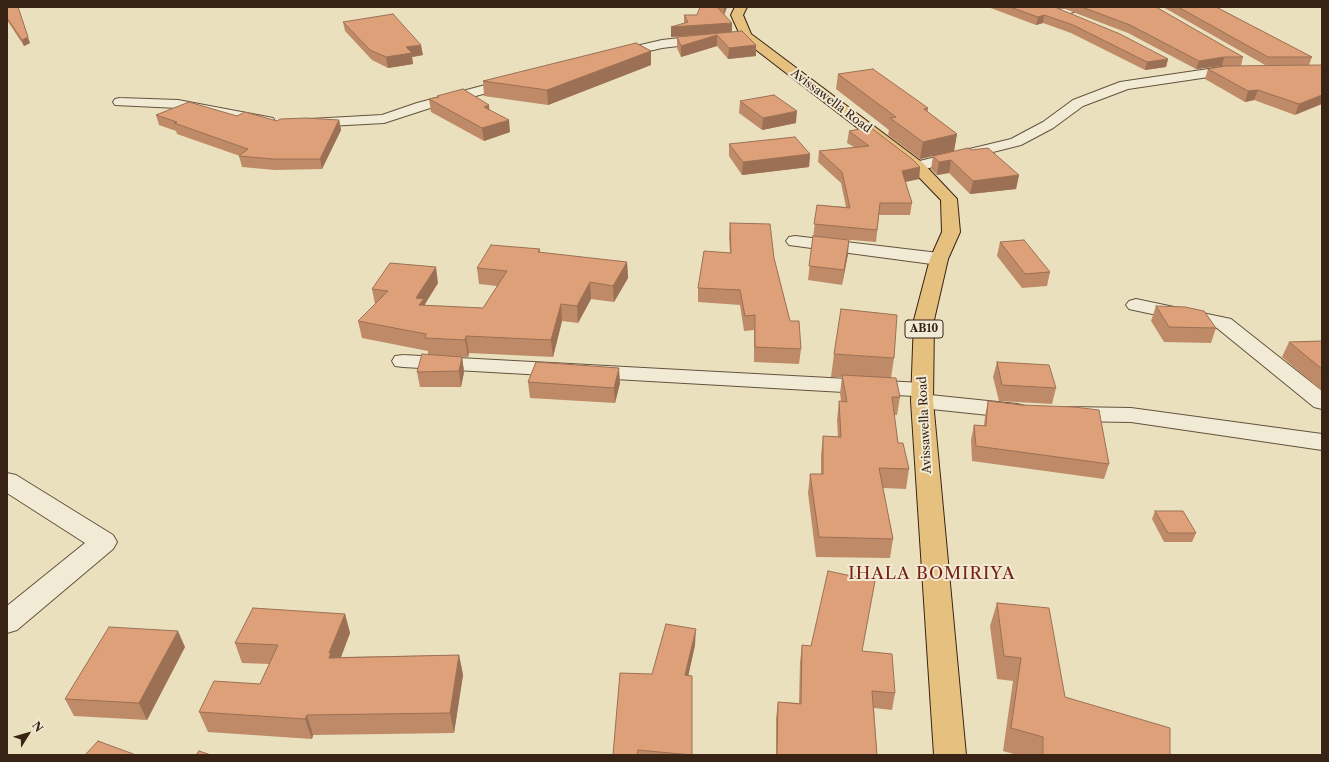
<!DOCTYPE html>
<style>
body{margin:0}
#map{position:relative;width:1329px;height:762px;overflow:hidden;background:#eae0be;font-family:"Libre Caslon Text",serif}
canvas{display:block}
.frame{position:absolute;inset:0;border:8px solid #392314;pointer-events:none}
.north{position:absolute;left:8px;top:714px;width:40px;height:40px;-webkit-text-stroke:3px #f1ebd5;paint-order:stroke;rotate:53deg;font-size:11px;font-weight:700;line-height:16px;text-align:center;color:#392314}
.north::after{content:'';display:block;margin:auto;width:14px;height:18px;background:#392314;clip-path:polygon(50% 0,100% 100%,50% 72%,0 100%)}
</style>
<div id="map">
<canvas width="1329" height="762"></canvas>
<div class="frame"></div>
<div class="north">N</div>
</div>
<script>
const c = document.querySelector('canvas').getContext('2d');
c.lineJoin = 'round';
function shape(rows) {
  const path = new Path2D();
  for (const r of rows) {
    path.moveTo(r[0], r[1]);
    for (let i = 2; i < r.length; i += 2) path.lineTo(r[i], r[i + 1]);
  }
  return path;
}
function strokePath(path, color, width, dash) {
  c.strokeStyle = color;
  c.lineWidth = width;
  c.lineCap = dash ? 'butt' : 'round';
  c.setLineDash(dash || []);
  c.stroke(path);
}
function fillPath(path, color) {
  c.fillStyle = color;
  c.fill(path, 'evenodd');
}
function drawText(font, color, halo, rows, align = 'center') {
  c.font = font + ' "Libre Caslon Text",serif';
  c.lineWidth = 4;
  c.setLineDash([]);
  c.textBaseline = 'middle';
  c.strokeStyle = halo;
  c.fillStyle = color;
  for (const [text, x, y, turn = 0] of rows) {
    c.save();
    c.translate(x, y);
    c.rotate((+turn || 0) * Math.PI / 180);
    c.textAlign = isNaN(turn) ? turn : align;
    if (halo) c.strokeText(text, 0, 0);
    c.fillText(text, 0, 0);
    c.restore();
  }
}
const street = shape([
 [1038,7,1060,8,1086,7,1084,9,1060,16,1040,9,1038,7],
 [707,35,711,36,713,39,711,42,662,48,615,59,610,58,609,55,610,52,662,40,707,35],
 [1222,67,1237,67,1242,68,1244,71,1242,74,1237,75,1222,75,1128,89,1083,106,1053,128,1021,145,917,171,911,169,909,166,911,163,1011,139,1043,122,1073,100,1120,82,1222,67],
 [512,78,517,79,519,82,517,85,427,109,384,123,310,127,305,126,303,123,305,120,310,119,382,115,417,103,512,78],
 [120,98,178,100,268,117,273,118,275,121,273,124,268,125,178,108,115,105,113,102,115,99,120,98],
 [795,236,939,253,946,255,948,259,946,263,939,265,789,245,786,241,789,237,795,236],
 [1136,299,1231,319,1322,391,1322,409,1314,407,1217,328,1129,309,1126,305,1129,301,1136,299],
 [403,355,922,383,930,385,933,390,930,395,1017,404,1025,406,1028,411,1025,416,1017,418,922,408,914,406,911,401,914,396,403,367,395,366,392,361,395,356,403,355],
 [1069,407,1131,408,1322,434,1322,450,1131,422,1069,421,1061,419,1058,414,1061,409,1069,407],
 [7,473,16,475,113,535,117,542,113,549,17,630,7,633,7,606,85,543,7,493,7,473]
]);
const primary = shape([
 [735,7,747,7,743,15,751,34,923,163,957,199,960,232,948,259,934,320,933,401,966,755,934,755,911,401,914,320,930,259,942,232,941,200,911,169,742,39,731,15,735,7]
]);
strokePath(street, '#65523e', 2);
strokePath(primary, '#392314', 2);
fillPath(street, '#f1ebd5');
fillPath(primary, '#e5c07f');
fillPath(shape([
 [7,7,30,43,24,46,7,20],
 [700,7,727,7,724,15,732,32,756,45,756,56,728,59,717,46,681,57,677,48,677,37,719,33,671,37,684,23,684,15,697,15],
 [988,7,1156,7,1243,57,1241,66,1222,66,1196,69,1128,33,1065,9,1059,9,1168,59,1166,67,1145,70,1071,33,1043,23,1036,25],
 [1163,7,1216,7,1312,57,1309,65,1265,65],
 [343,22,423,55,412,57,413,64,388,68,372,60,345,31],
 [651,51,651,65,548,105,484,96,483,81],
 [1322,65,1295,115,1254,100,1245,102,1205,79,1208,69],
 [838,74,928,108,928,112,957,134,954,151,971,150,1019,175,1016,189,970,194,949,173,937,175,931,169,933,156,920,159,888,135,889,130,836,89],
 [437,96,490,110,510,132,484,141,431,112,429,99,437,98],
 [740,101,796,123,762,130,739,113],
 [156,115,237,116,277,121,339,120,341,130,322,169,275,170,242,167,239,156,240,156,177,134,176,131,159,125],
 [849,131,920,167,919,179,905,182,912,203,910,215,879,215,876,242,840,239,848,254,842,285,808,280,817,205,846,207,841,183,818,162,819,151,854,147,847,143],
 [729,144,810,154,809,167,742,175,729,156],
 [730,223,774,258,790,321,801,349,799,364,754,362,754,330,744,331,740,305,698,302,698,288,730,253,729,237],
 [1000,242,1050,272,1047,286,1022,288,997,256],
 [540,249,540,253,627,262,628,278,614,302,591,299,578,323,562,321,553,357,469,353,468,357,442,356,462,357,464,372,461,387,420,387,417,372,428,355,428,351,362,338,358,321,375,304,372,289,438,283,425,304,425,305,483,308,497,286,479,284,477,268],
 [1156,306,1216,328,1211,343,1164,342,1151,321],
 [1322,341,1322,391,1282,357,1289,342],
 [834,354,894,358,891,378,900,397,897,415,894,415,898,443,909,469,906,489,883,488,893,539,890,558,816,557,808,493,810,474,821,474,821,455,823,436,838,437,837,420,839,401,841,401,840,393,842,377,831,377],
 [997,362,1056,388,1052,404,999,401,993,377],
 [528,382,620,383,615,403,530,398],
 [988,401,1021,405,1109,464,1104,479,972,461,971,440,974,425,984,426,985,416],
 [1155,511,1196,533,1192,542,1164,542,1152,519],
 [997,603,1065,697,1170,755,1017,755,1003,751,1013,681,997,679,990,626],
 [345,614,350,633,341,657,459,655,463,675,454,733,313,735,312,739,208,732,199,712,260,684,269,664,242,663,235,643],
 [695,645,688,676,692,755,613,755,652,674],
 [802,645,862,651,895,693,892,710,874,708,877,755,776,755,776,718,778,702,799,703,800,662],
 [185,647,147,720,74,716,65,699]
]), '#bf8a67');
fillPath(shape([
 [18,7,30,43,24,46,22,40],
 [724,7,727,7,724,15],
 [1044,15,1043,23,1036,25,1038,17],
 [732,23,732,32,671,37,671,27],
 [717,35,717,46,681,57,681,46],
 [421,45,423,55,412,57,413,64,388,68,386,57,406,47],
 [756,45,756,56,728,59,729,48],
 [651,51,651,65,548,105,547,90],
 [1224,57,1222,66,1196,69,1199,61],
 [1168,59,1166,67,1145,70,1147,62],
 [1258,90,1254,100,1245,102,1248,91],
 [1322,95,1322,104,1295,115,1299,104],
 [489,105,490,117,484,107],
 [797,111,796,123,762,130,763,118],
 [339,120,341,130,322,169,320,159],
 [509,120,510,132,484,141,482,128],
 [957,134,954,151,920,159,923,142],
 [810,154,809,167,742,175,743,162],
 [951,160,949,173,937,175,939,162],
 [920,167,919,179,900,183,902,171],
 [1019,175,1016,189,970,194,973,181],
 [849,240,848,254,842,285,844,270],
 [627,262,628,278,614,302,613,286],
 [436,267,438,283,425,304,427,316,419,314,416,298],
 [590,282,591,299,578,323,577,306],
 [561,304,562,321,553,357,551,340],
 [466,336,469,353,468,357,465,340],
 [462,357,464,372,461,387,459,371],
 [619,368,620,383,615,403,614,388],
 [345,614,350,633,336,670,329,658,329,653],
 [696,629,695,645,685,691,685,675],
 [178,631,185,647,147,720,139,703],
 [459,655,463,675,454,733,450,713],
 [307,715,313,735,312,739,305,719]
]), '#9b7054');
const building = shape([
 [7,7,18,7,28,37,22,40,7,18,7,7],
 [700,7,717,7,732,23,671,27,688,22,684,15,697,15,700,7],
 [1010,7,1057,7,1057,8,1120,34,1168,59,1147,62,1073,25,1044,15,1038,17,1010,7],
 [1082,7,1156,7,1243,57,1224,57,1199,61,1130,25,1082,7],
 [1178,7,1216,7,1312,57,1268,57,1178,7],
 [393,14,421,45,406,47,412,53,386,57,370,50,343,22,393,14],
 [742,31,756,45,729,48,717,35,681,46,677,37,742,31],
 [636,43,651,51,547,90,483,81,636,43],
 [1322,65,1322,95,1299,104,1258,90,1248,91,1208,69,1225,66,1322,65],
 [873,69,928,108,924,109,957,134,923,142,890,118,896,117,838,74,873,69],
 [463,89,489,105,484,107,509,120,482,128,429,99,439,97,437,96,463,89],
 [774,95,797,111,763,118,740,101,774,95],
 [189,102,237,116,245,112,277,121,280,119,306,118,339,120,320,159,273,159,239,156,248,149,174,123,177,122,156,115,189,102],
 [870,127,912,159,920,167,902,171,912,203,880,203,877,230,814,224,817,205,850,208,842,172,819,151,869,146,849,131,870,127],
 [795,137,810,154,743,162,729,144,795,137],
 [968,148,971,150,988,148,1019,175,973,181,951,160,939,162,933,156,968,148],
 [730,223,770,224,774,258,790,321,799,321,801,349,755,347,755,315,745,316,740,290,698,288,704,251,731,253,730,223],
 [813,236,849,240,844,270,809,266,813,236],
 [1024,240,1050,272,1025,274,1000,242,1024,240],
 [491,245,540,249,538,252,627,262,613,286,590,282,577,306,561,304,551,340,466,336,465,340,425,338,426,334,358,321,388,291,372,289,390,263,436,267,416,298,424,299,419,305,483,308,507,271,477,268,491,245],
 [1156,306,1185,307,1204,311,1216,328,1169,327,1156,306],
 [841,309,897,315,894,358,834,354,841,309],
 [1322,341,1322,369,1289,342,1322,341],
 [422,354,462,357,459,371,417,372,422,354],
 [536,362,619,368,614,388,528,382,536,362],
 [997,362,1049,365,1056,388,1002,385,997,362],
 [842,375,896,378,900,397,892,397,898,443,903,443,909,469,879,468,893,539,819,537,810,474,823,474,823,436,841,437,839,401,847,402,842,375],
 [988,401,1021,405,1074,407,1099,410,1109,464,976,446,974,425,986,426,988,401],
 [1155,511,1183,511,1196,533,1168,533,1155,511],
 [828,571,875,581,862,651,892,654,895,693,872,691,877,755,777,755,778,702,801,704,802,645,811,646,828,571],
 [997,603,1049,608,1065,697,1170,728,1170,755,1043,755,1043,737,1011,728,1021,658,1004,656,997,603],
 [253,608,345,614,329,653,331,653,329,658,459,655,450,713,307,715,305,719,199,712,214,681,260,684,278,645,235,643,253,608],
 [666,624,696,629,685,675,692,676,692,755,638,750,637,755,613,755,620,673,652,674,666,624],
 [109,627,178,631,139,703,65,699,109,627],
 [98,741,136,755,85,755,98,741],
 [199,751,211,755,196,755,199,751]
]);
fillPath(building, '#dea078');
strokePath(building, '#9b7054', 1);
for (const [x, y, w] of [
 [924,329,38]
]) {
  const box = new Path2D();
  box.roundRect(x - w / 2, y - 9, w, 18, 3);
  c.fillStyle = '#f1ebd5';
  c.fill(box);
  strokePath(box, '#392314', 1);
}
drawText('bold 11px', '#392314', null, [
 ["AB10",924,329]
]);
drawText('12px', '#392314', '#f1ebd5', [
 ["Avissawella Road",831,101,37],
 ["Avissawella Road",925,425,-93]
]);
c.letterSpacing = '1px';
drawText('17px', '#7a1f14', '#f1ebd5', [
 ["IHALA BOMIRIYA",932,574]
]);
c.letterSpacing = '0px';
</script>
